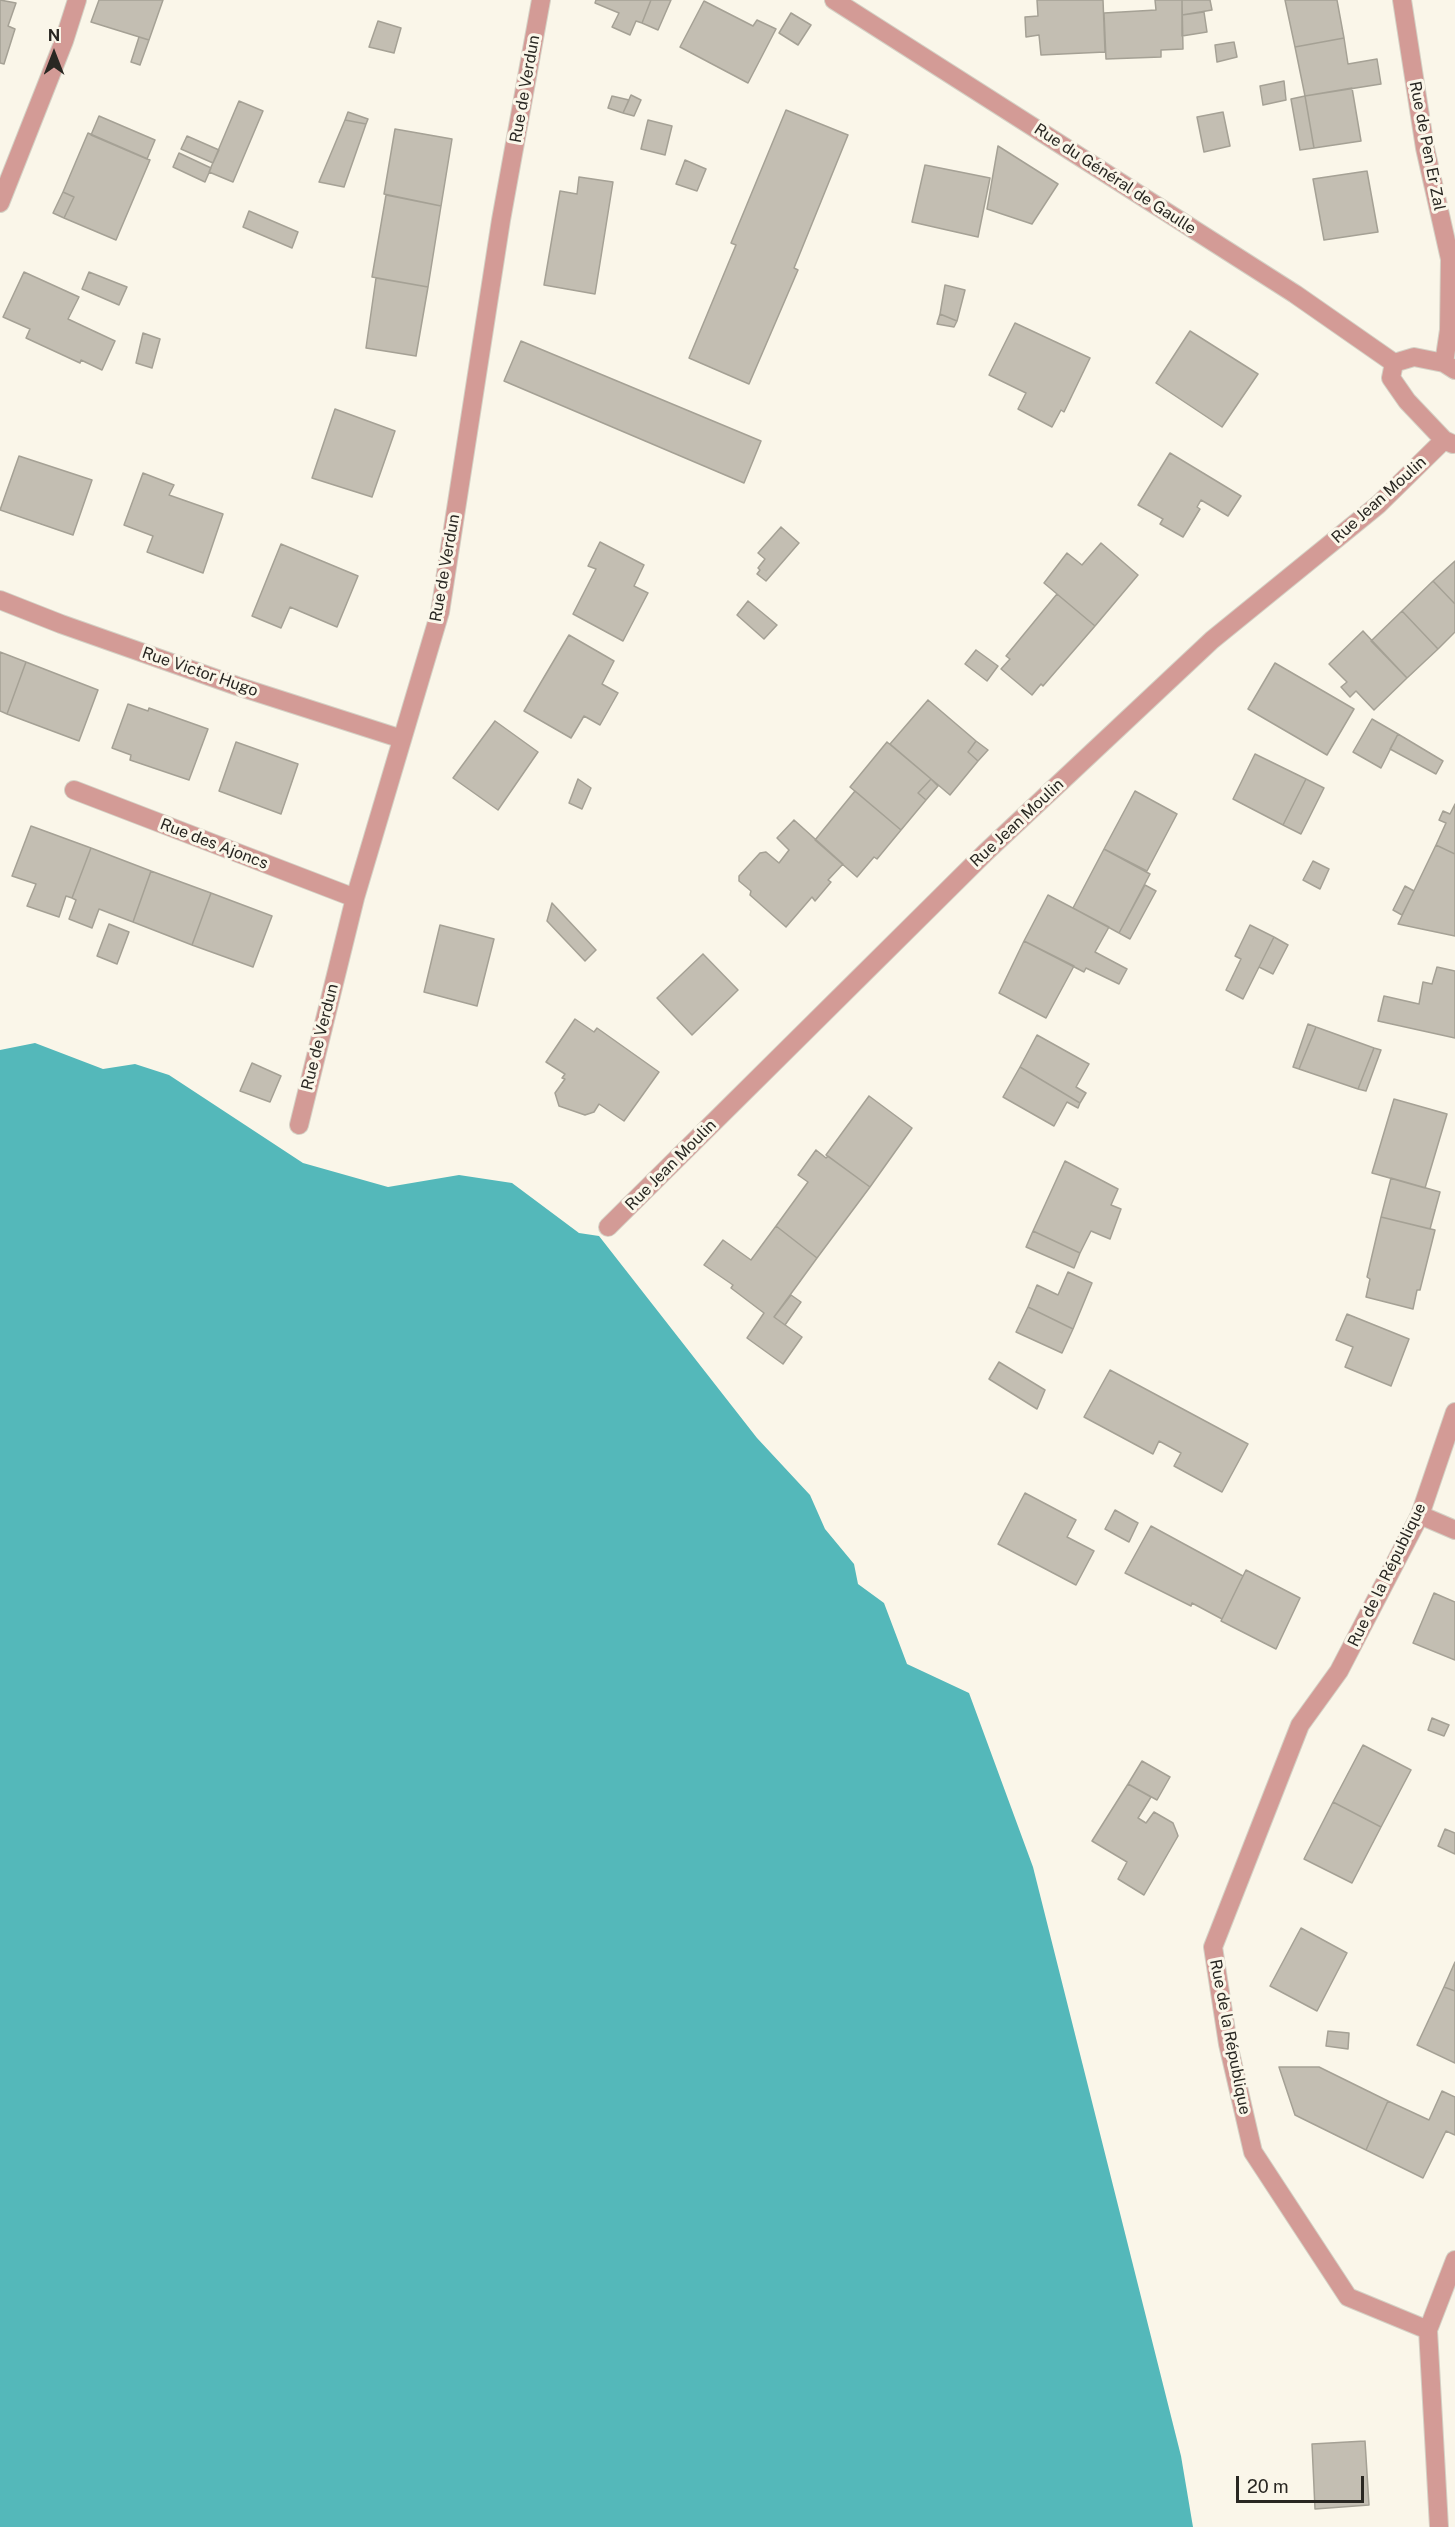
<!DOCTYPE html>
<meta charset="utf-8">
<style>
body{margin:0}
#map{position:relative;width:1455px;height:2527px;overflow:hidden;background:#faf6e9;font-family:"Public Sans",sans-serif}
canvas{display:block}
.north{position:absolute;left:24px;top:24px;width:60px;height:60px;-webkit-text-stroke:4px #faf6e9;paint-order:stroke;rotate:0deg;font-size:16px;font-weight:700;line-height:24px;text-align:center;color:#292722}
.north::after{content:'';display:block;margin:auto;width:21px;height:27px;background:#292722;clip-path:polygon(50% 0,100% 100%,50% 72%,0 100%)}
.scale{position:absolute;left:1236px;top:2476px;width:128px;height:27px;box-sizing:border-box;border:3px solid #292722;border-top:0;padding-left:8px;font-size:18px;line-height:21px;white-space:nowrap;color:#292722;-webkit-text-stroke:4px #faf6e9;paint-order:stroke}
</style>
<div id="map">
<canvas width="1455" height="2527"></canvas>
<div class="north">N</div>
<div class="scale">20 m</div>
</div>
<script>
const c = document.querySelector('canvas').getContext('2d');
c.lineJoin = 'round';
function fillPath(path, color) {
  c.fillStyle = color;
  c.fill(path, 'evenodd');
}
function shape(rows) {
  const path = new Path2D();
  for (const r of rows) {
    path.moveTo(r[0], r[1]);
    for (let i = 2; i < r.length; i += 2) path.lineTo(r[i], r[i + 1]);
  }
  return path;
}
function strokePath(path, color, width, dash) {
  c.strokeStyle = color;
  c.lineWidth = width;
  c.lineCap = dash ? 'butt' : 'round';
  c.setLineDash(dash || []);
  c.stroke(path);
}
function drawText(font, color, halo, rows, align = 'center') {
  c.font = font + ' "Public Sans",sans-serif';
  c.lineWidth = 6;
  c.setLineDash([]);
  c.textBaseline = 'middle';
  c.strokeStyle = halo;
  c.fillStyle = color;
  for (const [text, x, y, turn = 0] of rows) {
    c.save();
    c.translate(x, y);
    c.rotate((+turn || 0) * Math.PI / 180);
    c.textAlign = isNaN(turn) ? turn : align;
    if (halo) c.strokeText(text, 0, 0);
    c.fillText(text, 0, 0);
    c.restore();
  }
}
fillPath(shape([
 [35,1043,103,1069,135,1064,169,1075,303,1163,388,1187,459,1175,512,1183,579,1233,599,1236,757,1438,810,1495,825,1529,854,1564,858,1584,884,1603,907,1664,969,1693,1033,1867,1181,2456,1193,2527,0,2527,0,1050]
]), '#54b8ba');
const building = shape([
 [0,0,16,3,8,26,15,29,4,64,0,63,0,0],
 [99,0,163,0,149,40,91,22,99,0],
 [596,0,651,0,642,23,636,21,630,35,612,27,619,13,595,3,596,0],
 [651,0,671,0,658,30,642,23,651,0],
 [1037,0,1103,0,1105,52,1041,55,1039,35,1026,37,1025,17,1038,16,1037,0],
 [1155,0,1182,0,1183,49,1161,50,1161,57,1106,59,1104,13,1156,10,1155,0],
 [1182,0,1210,0,1212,10,1182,15,1182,0],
 [1285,0,1337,0,1344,38,1295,47,1285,0],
 [704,1,753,26,757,20,776,29,748,83,680,47,704,1],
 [1204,12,1207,32,1182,36,1182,15,1204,12],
 [791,13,811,25,798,45,779,33,791,13],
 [378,21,401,28,394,53,369,47,378,21],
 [139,37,149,40,140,65,131,62,139,37],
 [1344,38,1348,64,1377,59,1381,84,1305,96,1295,47,1344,38],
 [1234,42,1237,57,1217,62,1215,45,1234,42],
 [1284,81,1286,100,1263,105,1260,86,1284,81],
 [1352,88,1361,141,1314,148,1305,96,1352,88],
 [631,95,641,100,634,116,623,113,631,95],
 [612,96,629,100,623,113,608,108,612,96],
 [1305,96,1314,148,1300,150,1291,99,1305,96],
 [239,101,263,111,233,182,209,172,239,101],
 [786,110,848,135,794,268,798,270,749,384,689,358,736,245,731,243,786,110],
 [348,112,368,119,366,124,345,120,348,112],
 [1223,112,1230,146,1204,152,1197,117,1223,112],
 [99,116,155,140,147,159,91,135,99,116],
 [345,120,366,124,344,187,319,182,345,120],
 [648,120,672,126,665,155,641,149,648,120],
 [395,129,452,139,441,206,384,194,395,129],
 [88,133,150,160,116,240,64,218,74,197,63,192,88,133],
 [187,136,219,150,213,163,181,149,187,136],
 [998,146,1058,184,1032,224,987,209,998,146],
 [179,153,211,168,205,182,173,167,179,153],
 [685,160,706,169,697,191,676,184,685,160],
 [925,165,990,178,978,237,912,222,925,165],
 [1367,171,1378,232,1324,240,1313,179,1367,171],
 [579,177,613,182,595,294,544,285,560,191,577,194,579,177],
 [63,192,74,197,64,218,53,213,63,192],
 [386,195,441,206,428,287,372,277,386,195],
 [249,211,298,232,292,248,243,227,249,211],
 [24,272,79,297,68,319,115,341,102,370,81,360,80,363,26,338,30,329,3,317,24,272],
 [89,272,127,287,119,305,82,289,89,272],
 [376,278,428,287,416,356,366,348,376,278],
 [945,285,965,290,957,321,940,314,945,285],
 [940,314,957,321,954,327,937,324,940,314],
 [1015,323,1090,358,1064,412,1061,410,1052,427,1018,409,1026,393,989,375,1015,323],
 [1190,331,1258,374,1222,427,1156,383,1190,331],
 [143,333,160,339,152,368,136,363,143,333],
 [521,341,761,441,744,483,504,381,521,341],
 [335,409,395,431,372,497,312,478,335,409],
 [1170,453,1241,496,1228,516,1201,500,1197,507,1200,509,1183,537,1160,524,1163,519,1138,505,1170,453],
 [19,456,92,480,73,535,0,510,19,456],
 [143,473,174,485,169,495,223,514,203,573,147,552,153,536,124,525,143,473],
 [781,527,799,543,766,581,757,574,760,570,758,568,765,559,758,553,781,527],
 [600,542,644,565,634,586,648,593,623,641,573,614,596,569,588,566,600,542],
 [1101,543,1138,575,1095,626,1044,583,1067,553,1082,565,1101,543],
 [281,544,358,576,337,627,290,607,281,628,252,616,281,544],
 [1455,561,1455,604,1433,581,1455,561],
 [1433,581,1455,604,1455,632,1438,649,1402,611,1433,581],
 [1057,594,1095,626,1043,686,1041,684,1032,695,1001,669,1010,659,1006,656,1057,594],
 [748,601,777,625,764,639,737,615,748,601],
 [1402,611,1438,649,1407,678,1371,641,1402,611],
 [1363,631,1407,678,1374,710,1356,691,1350,697,1341,687,1347,682,1329,664,1363,631],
 [569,635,614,661,602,684,618,693,600,725,584,716,571,738,524,711,569,635],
 [976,650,998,666,987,681,965,664,976,650],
 [0,652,26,662,7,714,0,711,0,652],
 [26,662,98,690,79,741,7,714,26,662],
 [1275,663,1354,709,1327,755,1248,709,1275,663],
 [928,700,976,741,968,752,978,761,950,795,890,744,928,700],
 [128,704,148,711,149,708,208,729,189,780,130,760,131,755,112,748,128,704],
 [1372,719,1398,734,1381,768,1353,752,1372,719],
 [495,721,538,752,498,810,453,778,495,721],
 [1398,734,1443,761,1436,774,1390,749,1398,734],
 [976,741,988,750,978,761,968,752,976,741],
 [236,742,298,764,281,814,219,791,236,742],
 [887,742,931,779,918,793,926,800,901,830,850,787,887,742],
 [1255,754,1306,779,1283,825,1233,799,1255,754],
 [578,779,591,788,582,809,569,803,578,779],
 [931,779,938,786,926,800,918,793,931,779],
 [1306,779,1324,788,1301,834,1283,825,1306,779],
 [855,791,901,830,877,859,874,857,857,877,815,840,855,791],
 [1135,791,1177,814,1147,871,1104,849,1135,791],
 [1455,804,1455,854,1436,845,1446,823,1439,820,1443,811,1450,814,1455,804],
 [794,820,843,864,828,880,831,882,815,901,812,897,786,927,750,895,751,891,739,881,739,876,760,853,766,852,779,863,789,850,777,838,794,820],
 [31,826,91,848,72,898,66,896,59,917,27,906,36,884,12,876,31,826],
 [1436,845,1455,854,1455,936,1398,924,1436,845],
 [91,848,151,871,133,922,99,909,92,928,69,919,76,900,72,898,91,848],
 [1104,849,1150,874,1119,933,1073,908,1104,849],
 [1313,861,1329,869,1320,889,1303,880,1313,861],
 [151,871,211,893,192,945,133,922,151,871],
 [1145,885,1156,891,1130,939,1119,933,1145,885],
 [1405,886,1414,891,1402,915,1393,910,1405,886],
 [211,893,272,916,253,967,192,945,211,893],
 [1048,895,1109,927,1095,952,1127,969,1119,984,1086,968,1084,972,1024,941,1048,895],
 [552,903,596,950,585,961,547,921,552,903],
 [109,924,129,932,117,964,97,956,109,924],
 [440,925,494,939,477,1006,424,992,440,925],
 [1250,925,1274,937,1243,999,1226,990,1241,959,1235,956,1250,925],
 [1274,937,1288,945,1273,974,1259,967,1274,937],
 [1024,941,1074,966,1046,1018,999,993,1024,941],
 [703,954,738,990,692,1035,657,998,703,954],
 [1437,967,1455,971,1455,1038,1378,1021,1384,996,1419,1004,1423,982,1432,984,1437,967],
 [575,1019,594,1032,597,1028,659,1072,624,1121,599,1104,594,1112,585,1115,559,1106,555,1093,565,1079,562,1078,565,1074,546,1062,575,1019],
 [1308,1024,1316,1027,1299,1069,1293,1067,1308,1024],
 [1316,1027,1374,1048,1358,1089,1299,1069,1316,1027],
 [1037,1035,1089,1064,1076,1087,1086,1093,1080,1103,1020,1067,1037,1035],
 [1374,1048,1381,1050,1366,1091,1358,1089,1374,1048],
 [252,1063,281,1076,270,1102,240,1091,252,1063],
 [1020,1067,1080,1103,1078,1108,1067,1102,1054,1126,1003,1097,1020,1067],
 [869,1096,912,1128,870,1187,826,1155,869,1096],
 [1394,1099,1447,1114,1425,1188,1372,1173,1394,1099],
 [816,1150,826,1158,828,1156,870,1187,817,1258,776,1226,808,1182,798,1175,816,1150],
 [1065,1161,1118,1189,1111,1205,1121,1209,1110,1239,1091,1231,1080,1253,1033,1231,1065,1161],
 [1391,1178,1440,1192,1430,1229,1381,1217,1391,1178],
 [1381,1217,1435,1230,1420,1290,1417,1290,1413,1309,1366,1297,1370,1279,1367,1277,1381,1217],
 [776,1226,817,1258,774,1317,802,1337,783,1364,747,1338,764,1313,731,1288,733,1285,704,1265,723,1240,751,1260,776,1226],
 [1033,1231,1080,1253,1074,1268,1026,1247,1033,1231],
 [1068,1272,1092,1283,1073,1329,1028,1307,1037,1285,1058,1295,1068,1272],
 [791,1295,801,1302,785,1325,774,1317,791,1295],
 [1028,1307,1073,1329,1062,1353,1016,1332,1028,1307],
 [1347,1314,1409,1339,1391,1386,1345,1367,1353,1347,1336,1340,1347,1314],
 [999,1362,1045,1390,1037,1409,989,1379,999,1362],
 [1110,1370,1248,1444,1222,1492,1174,1466,1181,1453,1159,1441,1153,1454,1084,1417,1110,1370],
 [1025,1493,1076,1520,1067,1537,1094,1551,1076,1585,998,1544,1025,1493],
 [1115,1510,1138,1523,1129,1542,1105,1529,1115,1510],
 [1151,1526,1243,1576,1222,1619,1192,1603,1191,1606,1125,1573,1151,1526],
 [1246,1570,1300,1598,1276,1649,1221,1621,1246,1570],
 [1434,1593,1455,1602,1455,1660,1413,1643,1434,1593],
 [1432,1718,1449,1725,1444,1736,1428,1730,1432,1718],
 [1363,1745,1411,1770,1381,1827,1333,1802,1363,1745],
 [1142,1761,1170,1777,1157,1800,1128,1784,1142,1761],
 [1128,1784,1151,1797,1138,1818,1146,1823,1154,1812,1173,1823,1177,1833,1178,1836,1144,1895,1118,1879,1127,1862,1092,1841,1128,1784],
 [1333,1802,1381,1827,1352,1883,1304,1859,1333,1802],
 [1445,1829,1455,1833,1455,1854,1438,1846,1445,1829],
 [1301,1928,1347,1953,1317,2011,1270,1986,1301,1928],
 [1455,1962,1455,1991,1444,1987,1455,1962],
 [1444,1987,1455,1991,1455,2063,1417,2045,1444,1987],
 [1328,2031,1349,2033,1348,2049,1326,2046,1328,2031],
 [1279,2067,1319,2067,1388,2101,1366,2150,1295,2115,1279,2067],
 [1442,2091,1455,2097,1455,2135,1446,2131,1423,2178,1366,2150,1388,2101,1429,2120,1442,2091],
 [1365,2441,1369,2505,1315,2509,1312,2444,1365,2441]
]);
fillPath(building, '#c3beb2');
strokePath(building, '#a5a195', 1.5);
const street = shape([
 [834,0,1295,294,1394,363],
 [1402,0,1425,148,1450,259,1449,330,1444,363],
 [0,203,64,41,77,0],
 [1453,444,1444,440,1407,401,1391,378,1394,363,1414,357,1444,363,1455,370],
 [0,600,61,624,237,686,402,739],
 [74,790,355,898],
 [299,1125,355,898,440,612,501,220,541,0],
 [608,1227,986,852,1212,640,1378,505,1444,440],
 [1420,1515,1455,1530],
 [1428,2330,1455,2260],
 [1439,2527,1428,2330,1348,2297,1253,2152,1228,2044,1213,1947,1300,1725,1339,1671,1420,1515,1455,1412]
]);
strokePath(street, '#d4d1c5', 20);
strokePath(street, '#d39b96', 18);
drawText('16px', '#292722', '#faf6e9', [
 ["Rue de Verdun",525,89,-80],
 ["Rue de Pen Er Zal",1427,146,79],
 ["Rue du Général de Gaulle",1115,179,33],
 ["Rue Jean Moulin",1379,500,-42],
 ["Rue de Verdun",445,568,-80],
 ["Rue Victor Hugo",200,672,19],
 ["Rue Jean Moulin",1017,823,-43],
 ["Rue des Ajoncs",214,844,21],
 ["Rue de Verdun",320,1037,-76],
 ["Rue Jean Moulin",671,1165,-45],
 ["Rue de la République",1387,1575,-64],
 ["Rue de la République",1230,2037,79]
]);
</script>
